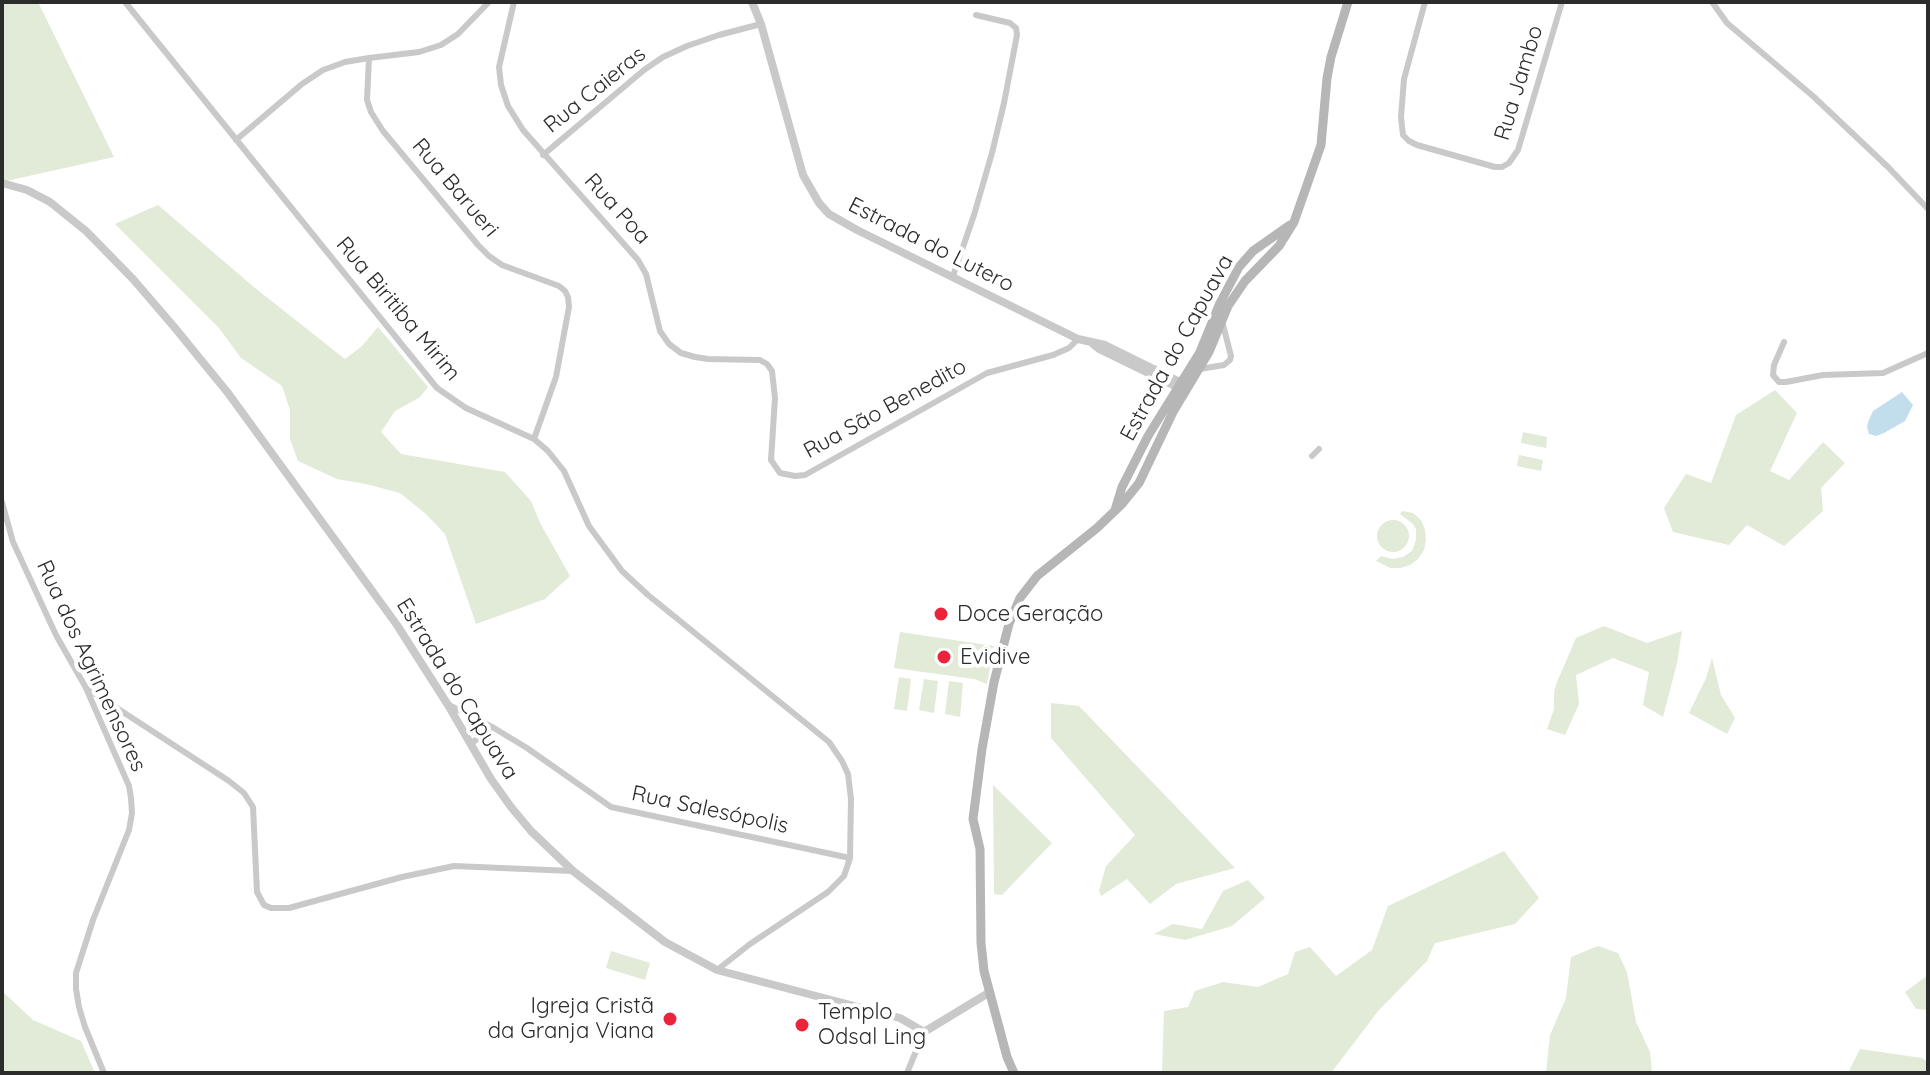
<!DOCTYPE html>
<meta charset="utf-8">
<style>
body{margin:0}
#map{position:relative;width:1930px;height:1075px;overflow:hidden;background:#fff;font-family:Quicksand,sans-serif}
canvas{display:block}
.frame{position:absolute;inset:0;border:4px solid #2c2c2c;pointer-events:none}
</style>
<div id="map">
<canvas width="1930" height="1075"></canvas>
<div class="frame"></div>
</div>
<script>
const c = document.querySelector('canvas').getContext('2d');
c.lineJoin = 'round';
function fillPath(path, color) {
  c.fillStyle = color;
  c.fill(path, 'evenodd');
}
function shape(rows) {
  const path = new Path2D();
  for (const r of rows) {
    if (r.length === 3) {
      path.moveTo(r[0] + r[2], r[1]);
      path.arc(r[0], r[1], r[2], 0, 2 * Math.PI);
      continue;
    }
    path.moveTo(r[0], r[1]);
    for (let i = 2; i < r.length; i += 2) path.lineTo(r[i], r[i + 1]);
  }
  return path;
}
function strokePath(path, color, width, dash) {
  c.strokeStyle = color;
  c.lineWidth = width;
  c.lineCap = dash ? 'butt' : 'round';
  c.setLineDash(dash || []);
  c.stroke(path);
}
function drawText(font, color, halo, rows, align = 'center') {
  c.font = font + ' Quicksand,sans-serif';
  c.lineWidth = 8;
  c.setLineDash([]);
  c.textBaseline = 'middle';
  c.strokeStyle = halo;
  c.fillStyle = color;
  for (const [text, x, y, turn = 0] of rows) {
    c.save();
    c.translate(x, y);
    c.rotate((+turn || 0) * Math.PI / 180);
    c.textAlign = isNaN(turn) ? turn : align;
    if (halo) c.strokeText(text, 0, 0);
    c.fillText(text, 0, 0);
    c.restore();
  }
}
fillPath(shape([
 [2,2,38,2,114,157,2,182],
 [158,205,255,288,345,359,362,346,378,327,428,387,420,397,395,411,381,432,401,454,505,472,531,501,540,523,570,576,545,599,476,624,445,534,426,514,400,493,366,484,337,479,298,461,290,439,290,410,282,386,241,358,219,328,115,224],
 [1775,390,1797,413,1770,471,1789,480,1823,442,1845,463,1821,488,1823,511,1784,546,1747,525,1729,545,1673,532,1664,508,1686,474,1711,483,1736,415],
 [1523,432,1547,437,1546,448,1521,443],
 [1519,455,1543,460,1541,471,1517,466],
 [1402,511,1413,513,1421,520,1425,530,1426,540,1424,550,1418,559,1410,565,1400,568,1390,568,1376,561,1381,556,1392,559,1403,557,1412,551,1416,540,1416,529,1413,524,1400,514],
 [1393,536,16],
 [1604,626,1647,643,1682,631,1677,663,1663,717,1643,705,1649,672,1613,658,1576,675,1579,704,1565,735,1547,729,1554,709,1554,692,1557,682,1576,638],
 [900,632,994,646,987,684,974,679,894,668],
 [1712,658,1721,695,1735,718,1727,734,1689,713,1706,678],
 [899,677,911,679,907,711,894,709],
 [924,679,938,681,934,713,919,710],
 [949,681,963,683,960,717,945,714],
 [1051,703,1079,706,1235,868,1176,884,1150,904,1127,879,1101,896,1099,891,1106,866,1135,835,1051,738],
 [993,785,1052,843,1002,895,994,894],
 [1504,851,1539,898,1515,924,1435,943,1427,961,1379,1010,1331,1073,1162,1073,1164,1011,1188,1007,1195,991,1223,982,1258,987,1288,974,1295,952,1310,947,1336,976,1372,950,1388,906],
 [1248,880,1265,898,1232,926,1185,940,1154,934,1173,924,1202,929,1223,891],
 [1598,946,1618,953,1627,972,1636,1022,1650,1052,1652,1073,1546,1073,1550,1035,1566,998,1571,957],
 [611,951,650,963,645,980,606,968],
 [1928,975,1928,1010,1916,1009,1905,992],
 [2,991,33,1020,81,1041,95,1073,2,1073],
 [1860,1049,1922,1058,1928,1062,1928,1073,1848,1073]
]), '#e2ead8');
fillPath(shape([
 [1902,392,1913,405,1905,421,1884,433,1876,436,1869,434,1867,427,1868,422,1873,411]
]), '#c2ddec');
strokePath(shape([
 [125,2,437,388,466,408,534,439,548,451,564,471,589,526,622,571,648,595,829,742,842,761,848,774,851,799,850,858,844,876,828,892,750,944,717,970],
 [514,2,499,67,501,85,508,106,523,130,638,260,646,274,660,331,669,344,681,353,695,357,708,359,760,360,767,364,772,371,775,398,771,460,780,473,795,476,805,475,987,373,1053,355,1069,348,1078,339],
 [1425,2,1404,79,1401,117,1403,135,1409,141,1417,145,1495,167,1502,167,1509,163,1518,150,1562,2],
 [1712,2,1727,23,1814,97,1888,167,1928,209],
 [369,58,367,100,371,112,383,131,478,245,489,256,502,265,559,286,565,291,568,297,569,307,556,377,534,439],
 [236,140,302,84,323,70,345,62,369,58,419,52,441,45,458,34,489,2],
 [543,155,644,70,663,57,687,46,719,35,761,24],
 [953,276,974,215,992,153,1004,103,1017,35,1016,28,1010,23,976,15],
 [1784,342,1774,365,1773,375,1779,382,1786,382,1823,375,1883,373,1928,353],
 [1200,369,1224,365,1230,360,1231,356,1222,321],
 [1312,456,1319,449],
 [2,502,13,542,56,635,86,688,129,786,131,798,132,813,129,830,93,920,76,973,76,989,79,1007,85,1027,104,1073],
 [86,688,229,781,244,793,253,807,257,892,264,905,271,908,289,908,402,877,454,866,572,871],
 [449,705,494,728,527,748,611,807,850,858],
 [470,744,493,728],
 [907,1073,924,1032]
]), '#c9c9c9', 6);
strokePath(shape([
 [752,2,761,24,803,175,819,203,829,214,857,230,1078,339,1105,345,1180,382],
 [2,183,27,190,50,202,86,231,133,279,175,328,228,393,397,625,448,705,491,779,511,807,531,831,573,871,665,942,717,970,900,1018,924,1032,990,992],
 [1093,344,1099,349,1177,387]
]), '#c9c9c9', 8);
strokePath(shape([
 [1115,510,1122,487,1148,436,1200,352,1220,303,1239,267,1253,251,1290,225],
 [1014,1073,1007,1057,984,971,981,943,980,849,973,819,982,749,994,682,1009,624,1020,598,1037,576,1097,528,1122,504,1139,483,1173,412,1209,352,1228,306,1245,281,1279,246,1294,222,1321,145,1327,78,1331,57,1348,2]
]), '#b6b6b6', 9);
for (const [x, y, r, color] of [
 [941,614,8,"#ec243b"],
 [944,657,8,"#ec243b"],
 [670,1019,8,"#ec243b"],
 [802,1025,8,"#ec243b"]
]) {
  const dot = new Path2D();
  dot.arc(x, y, r, 0, 2 * Math.PI);
  c.fillStyle = color;
  c.fill(dot);
  strokePath(dot, '#fff', 3);
}
drawText('22px', '#2c2c2c', '#fff', [
 ["Rua Jambo",1519,83,-73],
 ["Rua Caieras",595,90,-39],
 ["Rua Barueri",455,188,50],
 ["Rua Poa",617,209,48],
 ["Estrada do Lutero",931,245,27],
 ["Rua Biritiba Mirim",398,309,50],
 ["Estrada do Capuava",1177,348,-61],
 ["Rua São Benedito",885,409,-29],
 ["Rua dos Agrimensores",91,666,65],
 ["Estrada do Capuava",457,689,58],
 ["Rua Salesópolis",710,810,12]
]);
drawText('22px', '#2c2c2c', '#fff', [
 ["Doce Geração",957,614],
 ["Evidive",960,657],
 ["Igreja Cristã",654,1006,"right"],
 ["da Granja Viana",654,1031,"right"],
 ["Templo",818,1012],
 ["Odsal Ling",818,1037]
], 'left');
</script>
